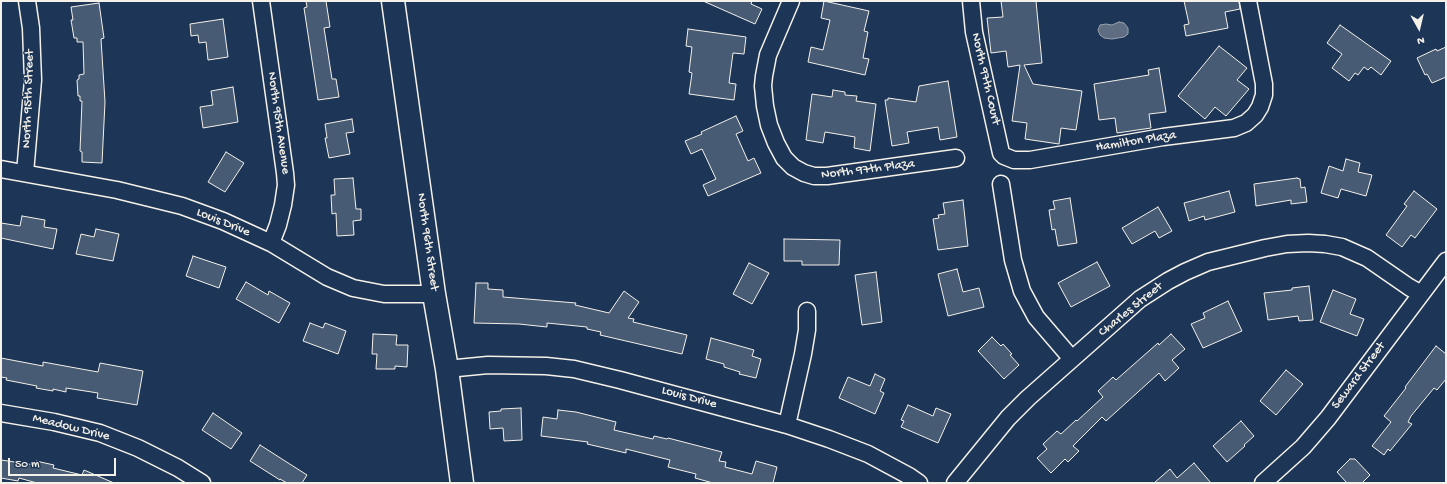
<!DOCTYPE html>
<style>
body{margin:0}
#map{position:relative;width:1447px;height:484px;overflow:hidden;background:#1d3557;font-family:"Gochi Hand",sans-serif}
canvas{display:block}
.frame{position:absolute;inset:0;border:2px solid #f4f1e8;pointer-events:none}
.north{position:absolute;left:1399px;top:8px;width:40px;height:40px;-webkit-text-stroke:3px #1d3557;paint-order:stroke;rotate:172deg;font-size:11px;font-weight:700;line-height:16px;text-align:center;color:#f4f1e8}
.north::after{content:'';display:block;margin:auto;width:14px;height:18px;background:#f4f1e8;clip-path:polygon(50% 0,100% 100%,50% 72%,0 100%)}
.scale{position:absolute;left:8px;top:458px;width:108px;height:18px;box-sizing:border-box;border:2px solid #f4f1e8;border-top:0;padding-left:5px;font-size:12px;line-height:14px;white-space:nowrap;color:#f4f1e8;-webkit-text-stroke:3px #1d3557;paint-order:stroke}
</style>
<div id="map">
<canvas width="1447" height="484"></canvas>
<div class="frame"></div>
<div class="north">N</div>
<div class="scale">50 m</div>
</div>
<script>
const c = document.querySelector('canvas').getContext('2d');
c.lineJoin = 'round';
function fillPath(path, color) {
  c.fillStyle = color;
  c.fill(path, 'evenodd');
}
function shape(rows) {
  const path = new Path2D();
  for (const r of rows) {
    path.moveTo(r[0], r[1]);
    for (let i = 2; i < r.length; i += 2) path.lineTo(r[i], r[i + 1]);
  }
  return path;
}
function strokePath(path, color, width, dash) {
  c.strokeStyle = color;
  c.lineWidth = width;
  c.lineCap = dash ? 'butt' : 'round';
  c.setLineDash(dash || []);
  c.stroke(path);
}
function drawText(font, color, halo, rows, align = 'center') {
  c.font = font + ' "Gochi Hand",sans-serif';
  c.lineWidth = 3;
  c.setLineDash([]);
  c.textBaseline = 'middle';
  c.strokeStyle = halo;
  c.fillStyle = color;
  for (const [text, x, y, turn = 0] of rows) {
    c.save();
    c.translate(x, y);
    c.rotate((+turn || 0) * Math.PI / 180);
    c.textAlign = isNaN(turn) ? turn : align;
    if (halo) c.strokeText(text, 0, 0);
    c.fillText(text, 0, 0);
    c.restore();
  }
}
const water = shape([
 [1119,22,1124,23,1128,28,1128,34,1124,37,1112,39,1104,38,1100,35,1098,30,1100,25,1106,24,1112,25,1119,22]
]);
fillPath(water, '#5e6d82');
strokePath(water, '#9aa2ab', 1);
const building = shape([
 [306,1,326,1,330,27,324,28,332,79,336,79,339,97,318,100,304,8,307,7,306,1],
 [703,1,752,1,751,4,762,9,755,24,703,1],
 [824,1,869,11,864,31,868,32,863,58,869,59,865,75,808,62,811,47,823,50,830,20,821,18,824,1],
 [1001,1,1036,1,1042,63,1024,65,1033,84,1082,91,1076,130,1061,128,1059,144,1025,139,1027,123,1012,121,1020,65,1008,67,1006,51,991,53,987,18,1003,17,1001,1],
 [1184,1,1239,1,1240,9,1225,12,1228,28,1186,36,1184,25,1189,24,1184,1],
 [99,3,104,38,101,39,105,102,102,163,82,162,82,152,80,151,82,101,80,101,80,96,78,96,77,80,79,79,79,75,84,74,83,42,77,42,77,38,74,38,71,20,73,20,71,7,99,3],
 [223,19,228,57,208,60,206,42,199,43,198,35,191,36,190,24,223,19],
 [1340,25,1391,61,1381,75,1371,67,1368,70,1364,67,1358,75,1355,73,1349,81,1332,68,1342,54,1327,43,1340,25],
 [688,29,746,37,744,54,733,53,729,83,736,84,734,100,689,94,692,73,689,72,692,47,686,46,688,29],
 [1219,46,1247,68,1237,80,1249,89,1226,116,1215,107,1205,119,1178,96,1219,46],
 [1446,47,1446,77,1432,83,1427,74,1425,75,1417,58,1436,49,1437,51,1446,47],
 [1159,68,1166,112,1149,114,1151,128,1117,133,1115,118,1099,120,1094,84,1149,75,1148,70,1159,68],
 [948,81,957,137,940,140,938,127,907,132,909,143,892,146,885,100,888,100,888,98,916,102,919,86,948,81],
 [233,87,238,122,203,128,200,107,213,105,211,91,233,87],
 [833,90,845,92,845,95,857,96,856,101,876,104,870,151,854,148,855,137,825,132,823,143,806,140,812,94,832,97,833,90],
 [736,116,743,131,736,134,748,161,754,158,761,173,708,196,703,185,716,179,702,149,691,154,685,141,702,134,701,132,736,116],
 [352,119,354,132,346,133,350,154,329,158,325,138,327,138,325,124,352,119],
 [226,152,244,163,225,192,208,182,226,152],
 [1346,159,1360,163,1358,172,1372,175,1366,196,1341,189,1338,198,1321,193,1329,166,1343,171,1346,159],
 [353,178,356,209,361,209,361,220,353,221,354,235,337,236,336,213,332,214,331,195,335,195,334,179,353,178],
 [1297,178,1300,179,1301,188,1305,187,1307,202,1291,204,1291,200,1256,206,1254,184,1297,178],
 [1229,191,1235,212,1205,220,1204,216,1189,221,1184,203,1229,191],
 [1414,191,1437,209,1415,238,1411,235,1402,247,1386,235,1407,206,1404,204,1414,191],
 [1070,198,1077,243,1058,246,1055,229,1052,230,1049,210,1055,209,1053,201,1070,198],
 [963,200,968,246,938,250,933,219,939,218,938,215,945,214,943,203,963,200],
 [1158,207,1172,231,1159,238,1155,231,1132,244,1122,228,1158,207],
 [22,216,45,220,44,227,57,229,53,249,1,238,1,223,20,226,22,216],
 [96,229,119,234,113,261,76,254,81,234,94,237,96,229],
 [784,239,840,240,839,265,802,265,802,261,784,261,784,239],
 [193,256,226,267,219,288,186,276,193,256],
 [1097,262,1110,286,1071,307,1058,283,1097,262],
 [749,263,769,273,752,304,733,294,749,263],
 [957,269,963,292,979,288,984,307,948,316,938,274,957,269],
 [876,272,882,322,862,325,855,275,876,272],
 [246,282,268,295,269,291,290,303,279,323,236,299,246,282],
 [476,283,488,283,488,289,503,290,503,297,576,303,575,305,609,313,624,291,639,302,628,318,634,319,633,322,687,335,682,354,600,335,601,332,587,329,587,327,547,323,547,327,519,324,474,323,476,283],
 [1309,286,1313,320,1299,321,1298,316,1268,320,1264,293,1292,290,1292,288,1309,286],
 [1333,290,1356,299,1350,314,1364,319,1357,336,1320,322,1333,290],
 [1228,301,1242,331,1203,348,1191,324,1205,318,1203,313,1228,301],
 [310,323,323,328,325,323,346,331,338,354,303,341,310,323],
 [373,334,397,335,396,345,408,345,407,367,395,366,395,369,376,369,377,354,372,354,373,334],
 [1171,334,1185,349,1172,360,1179,368,1165,381,1159,373,1106,421,1102,417,1073,446,1079,451,1068,462,1065,459,1051,473,1037,458,1047,449,1043,444,1057,431,1061,434,1076,420,1077,421,1103,397,1098,391,1113,377,1116,380,1158,343,1159,345,1171,334],
 [992,337,1001,346,1003,344,1012,354,1010,355,1019,365,1004,379,978,351,992,337],
 [711,338,754,350,752,356,761,359,756,378,739,374,740,372,724,367,724,364,706,359,711,338],
 [1436,346,1446,354,1446,379,1437,390,1434,388,1411,416,1408,422,1412,424,1390,451,1388,449,1384,455,1372,446,1391,422,1384,416,1406,388,1405,387,1436,346],
 [1,358,43,366,43,362,98,372,100,363,143,371,137,405,97,398,98,393,66,388,66,392,53,389,53,391,36,388,37,386,6,380,7,378,1,377,1,358],
 [1286,370,1303,384,1276,415,1260,401,1286,370],
 [875,374,885,379,880,391,884,393,875,414,839,398,848,377,870,386,875,374],
 [908,405,933,416,936,408,951,414,938,443,901,427,904,421,901,420,908,405],
 [521,408,522,440,504,441,503,428,490,429,489,412,501,411,501,409,521,408],
 [558,410,576,412,616,422,614,430,653,439,654,436,667,439,668,438,722,452,719,461,726,462,725,467,752,474,756,461,777,467,773,483,713,483,695,478,696,474,668,467,670,460,626,449,626,453,587,444,588,442,541,436,543,417,557,419,558,410],
 [213,413,242,433,231,449,202,430,213,413],
 [1241,421,1254,436,1244,445,1245,446,1227,462,1213,446,1241,421],
 [260,445,307,475,302,483,287,483,280,479,280,480,250,461,260,445],
 [1350,459,1355,459,1370,475,1362,483,1347,483,1337,472,1350,459],
 [1,460,35,465,36,461,54,465,53,468,82,475,84,470,114,483,37,483,19,478,18,481,1,478,1,460],
 [1194,463,1211,483,1154,483,1170,469,1177,478,1194,463]
]);
fillPath(building, '#485b74');
strokePath(building, '#f4f1e8', 1);
const street = shape([
 [261,1,285,173,286,185,283,205,278,225,271,243],
 [791,1,768,55,764,76,763,86,765,106,769,125,776,143,784,158,793,167,804,173,814,176,827,176,956,158],
 [971,1,974,32,1001,153,1004,156,1014,160,1030,160,1163,137,1234,128,1246,123,1255,115,1260,107,1264,95,1264,84,1248,1],
 [1,169,117,190,182,206,223,221,271,243,327,277,353,288,384,294,434,294],
 [25,173,33,80,31,28,27,1],
 [1001,184,1013,260,1022,291,1036,317,1072,359],
 [447,369,488,365,546,366,574,369,620,380,787,425,829,439,868,454,909,476,919,483],
 [1,413,54,422,100,433,138,448,178,468,202,483],
 [787,425,803,354,807,330,807,311],
 [955,483,1008,418,1028,398,1140,299,1168,281,1185,272,1208,262,1265,248,1287,244,1308,243,1325,244,1342,247,1367,258,1409,287,1421,294],
 [1263,483,1303,447,1328,418,1446,261]
]);
const secondary = shape([
 [393,1,434,294,447,369,462,483]
]);
strokePath(street, '#f4f1e8', 19);
strokePath(secondary, '#f4f1e8', 25);
strokePath(street, '#1d3557', 16);
strokePath(secondary, '#1d3557', 22);
drawText('13px', '#f4f1e8', '#1d3557', [
 ["North 97th Court",985,79,77],
 ["North 95th Street",29,99,-88],
 ["North 95th Avenue",278,123,82],
 ["Hamilton Plaza",1136,142,-9],
 ["North 97th Plaza",868,170,-7],
 ["Louis Drive",223,223,22],
 ["North 96th Street",427,242,82],
 ["Charles Street",1131,310,-39],
 ["Seward Street",1359,376,-53],
 ["Louis Drive",689,398,15],
 ["Meadow Drive",71,428,14]
]);
</script>
